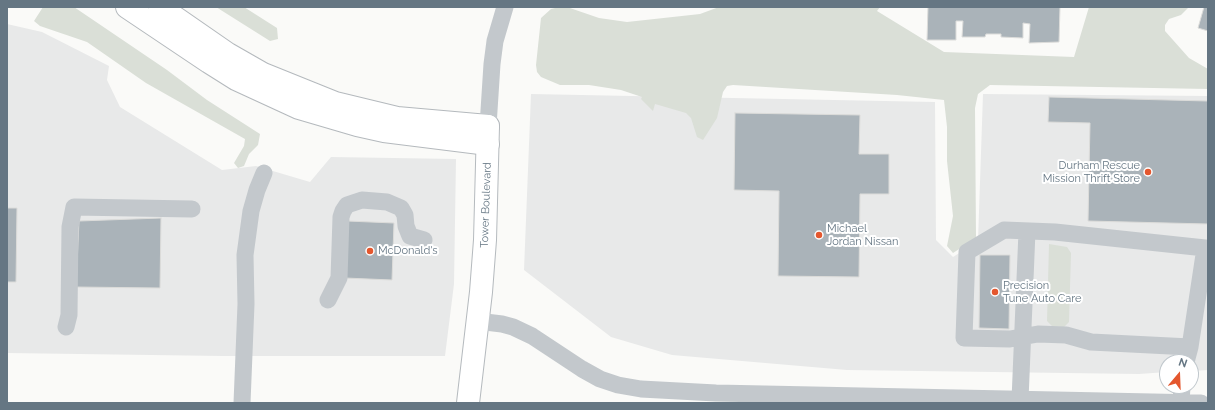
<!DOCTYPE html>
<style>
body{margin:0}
#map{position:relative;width:1215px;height:410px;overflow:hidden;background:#fafaf8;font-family:Raleway,sans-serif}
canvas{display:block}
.frame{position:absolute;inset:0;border:8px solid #657683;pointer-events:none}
.north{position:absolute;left:1159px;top:354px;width:40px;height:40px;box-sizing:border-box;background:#fff;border:1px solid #c1c8cd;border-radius:50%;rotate:19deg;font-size:11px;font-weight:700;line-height:16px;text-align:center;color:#657683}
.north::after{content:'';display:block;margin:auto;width:14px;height:18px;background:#e4572e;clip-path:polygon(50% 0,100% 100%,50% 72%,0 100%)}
</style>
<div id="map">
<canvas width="1215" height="410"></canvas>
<div class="frame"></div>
<div class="north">N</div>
</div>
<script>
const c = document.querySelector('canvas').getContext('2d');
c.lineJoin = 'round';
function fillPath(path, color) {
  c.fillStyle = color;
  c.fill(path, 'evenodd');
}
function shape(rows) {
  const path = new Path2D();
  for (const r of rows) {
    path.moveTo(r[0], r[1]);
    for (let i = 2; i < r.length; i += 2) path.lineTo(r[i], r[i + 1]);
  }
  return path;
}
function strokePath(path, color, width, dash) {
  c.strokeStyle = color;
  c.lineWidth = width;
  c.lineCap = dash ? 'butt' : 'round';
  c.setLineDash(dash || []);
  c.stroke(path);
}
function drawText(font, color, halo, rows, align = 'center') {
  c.font = font + ' Raleway,sans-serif';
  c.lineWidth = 4;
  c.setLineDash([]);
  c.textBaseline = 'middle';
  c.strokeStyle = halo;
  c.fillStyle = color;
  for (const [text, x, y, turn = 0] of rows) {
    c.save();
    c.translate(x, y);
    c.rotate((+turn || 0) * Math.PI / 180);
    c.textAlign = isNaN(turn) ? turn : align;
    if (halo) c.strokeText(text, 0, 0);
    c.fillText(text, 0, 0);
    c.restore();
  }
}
fillPath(shape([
 [7,24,42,32,109,66,107,80,120,107,222,170,256,166,310,182,331,157,456,159,454,284,445,356,223,356,7,353],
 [531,94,935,102,936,240,953,257,978,241,983,94,1208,96,1208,370,1191,371,1191,362,1167,362,1167,372,1139,374,847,370,672,355,611,337,524,270]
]), '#e8e9e9');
fillPath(shape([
 [43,7,74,7,167,70,207,100,260,134,258,145,249,154,244,166,238,168,234,163,244,146,245,139,146,83,87,42,40,26,34,21],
 [216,7,244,7,277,28,278,39,270,41],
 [559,7,567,7,599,18,627,22,700,14,719,7,880,7,877,11,944,52,1074,57,1089,7,1189,7,1181,15,1169,19,1165,25,1165,31,1189,58,1208,69,1208,89,990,85,978,94,975,108,976,238,953,253,947,246,953,216,947,161,947,127,944,100,897,95,733,85,727,86,723,92,717,118,703,140,697,137,691,118,686,113,655,104,653,111,641,99,642,97,621,90,589,85,560,85,541,77,537,72,536,65,541,18,551,9],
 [1049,244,1067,247,1071,253,1069,322,1064,327,1052,326,1047,321]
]), '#dadfd7');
const building = shape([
 [928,7,1060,7,1059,42,1029,43,1030,24,1023,23,1023,38,1001,37,1001,34,986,34,985,37,962,37,963,21,956,21,956,40,927,40,928,7],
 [1204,7,1208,7,1208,31,1198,28,1204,7],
 [1049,97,1208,101,1208,224,1088,221,1090,123,1048,122,1049,97],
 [735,113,860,115,859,154,889,154,889,194,860,194,859,277,778,276,779,191,734,190,735,113],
 [7,208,17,208,16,282,7,282,7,208],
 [161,218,160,288,76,287,79,221,161,218],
 [347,221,394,223,392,280,345,278,347,221],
 [980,255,1010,255,1009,329,979,328,980,255]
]);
fillPath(building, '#aab3b9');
strokePath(building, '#dcdcda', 1);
const major = shape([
 [468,403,481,292,485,240,488,126]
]);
const highway = shape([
 [127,7,209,62,236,79,299,108,357,125,384,131,488,144],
 [160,7,228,54,263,74,335,103,397,118,488,126]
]);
strokePath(major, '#b5babe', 24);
strokePath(highway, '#b4b9bd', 24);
strokePath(shape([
 [488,126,492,64,495,41,505,7],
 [328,300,339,278,341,217,343,211,347,205,362,200,387,202,401,208,405,215,406,226,410,236,424,240],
 [477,321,502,324,513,327,532,336,582,369,600,379,618,385,641,389,716,393,1201,403],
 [66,327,69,315,70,227,74,207,192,209],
 [1186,362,1190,347,1205,248,1055,232,1004,230,967,252,964,338,1010,339,1038,334,1066,335,1091,342,1190,347],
 [1020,400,1027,231],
 [242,403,246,304,245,255,251,211,257,190,264,173],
 [1181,403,1182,386]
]), '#c3c8cc', 17);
strokePath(major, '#fff', 22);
strokePath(highway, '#fff', 22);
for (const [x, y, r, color] of [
 [1148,172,4,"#e4572e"],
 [819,235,4,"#e4572e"],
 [370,251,4,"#e4572e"],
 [995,292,4,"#e4572e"]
]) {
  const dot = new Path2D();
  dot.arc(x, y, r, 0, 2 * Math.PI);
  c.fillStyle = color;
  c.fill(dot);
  strokePath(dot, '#fff', 1.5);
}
drawText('11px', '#657683', '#fff', [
 ["Durham Rescue",1140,166,"right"],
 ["Mission Thrift Store",1140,179,"right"],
 ["Michael",827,229],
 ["Jordan Nissan",827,242],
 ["McDonald's",378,251],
 ["Precision",1003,286],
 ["Tune Auto Care",1003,299]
], 'left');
drawText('11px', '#657683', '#fff', [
 ["Tower Boulevard",486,205,-88]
]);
</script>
